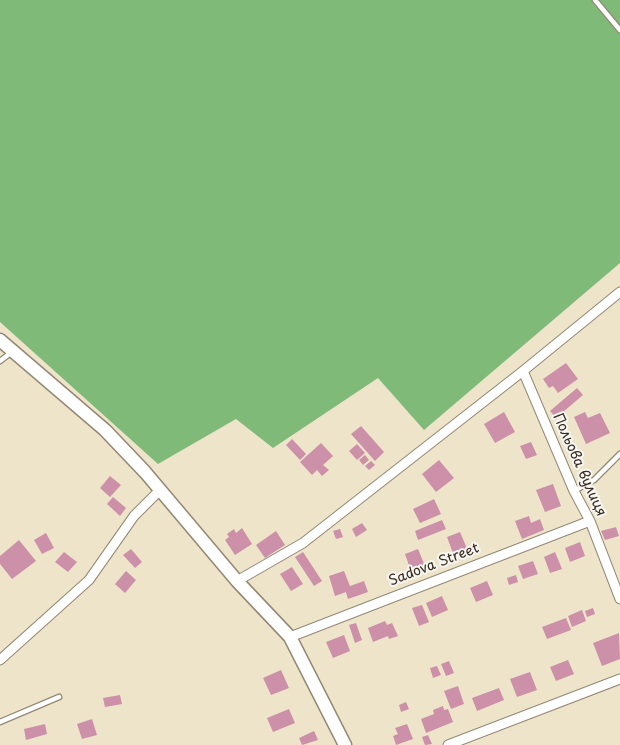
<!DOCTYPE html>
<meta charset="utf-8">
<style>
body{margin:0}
canvas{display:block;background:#eee4c9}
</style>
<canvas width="620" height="745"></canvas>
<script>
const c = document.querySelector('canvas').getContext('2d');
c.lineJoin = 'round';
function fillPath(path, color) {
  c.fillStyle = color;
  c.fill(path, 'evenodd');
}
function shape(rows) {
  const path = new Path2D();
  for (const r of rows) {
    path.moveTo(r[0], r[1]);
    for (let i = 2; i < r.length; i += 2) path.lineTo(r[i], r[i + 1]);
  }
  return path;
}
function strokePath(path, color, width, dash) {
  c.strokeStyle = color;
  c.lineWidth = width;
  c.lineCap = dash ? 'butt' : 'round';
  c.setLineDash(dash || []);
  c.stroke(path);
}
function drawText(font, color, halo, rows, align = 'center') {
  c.font = font + ' "Playpen Sans",sans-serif';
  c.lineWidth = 4;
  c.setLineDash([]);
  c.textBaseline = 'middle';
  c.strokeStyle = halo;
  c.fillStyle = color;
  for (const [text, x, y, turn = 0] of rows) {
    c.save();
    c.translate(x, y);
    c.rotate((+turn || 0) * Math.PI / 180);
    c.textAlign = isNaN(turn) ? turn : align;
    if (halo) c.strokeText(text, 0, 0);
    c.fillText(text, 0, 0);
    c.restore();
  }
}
fillPath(shape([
 [0,0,620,0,620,263,424,430,378,378,273,448,236,419,158,464,0,322]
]), '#80ba78');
fillPath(shape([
 [566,363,578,379,558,393,553,386,549,388,543,379],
 [577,388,583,395,556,418,550,411],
 [504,412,515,432,495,443,484,424],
 [585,412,588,418,600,413,610,433,586,444,574,417],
 [361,426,384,452,375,461,351,434],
 [292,439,306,454,300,460,286,445],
 [531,442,537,455,526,459,520,446],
 [321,443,333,456,323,465,329,470,322,476,317,470,312,475,300,462],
 [357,444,365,453,357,460,349,451],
 [365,455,369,460,363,465,359,460],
 [439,460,454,478,436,492,422,474],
 [371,461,375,465,369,470,365,466],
 [110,476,121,485,110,497,100,488],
 [553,484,561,506,545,512,536,490],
 [113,497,126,508,120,516,107,504],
 [434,499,441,514,420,523,413,509],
 [529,516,531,523,540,519,544,530,522,539,515,521],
 [442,520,446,529,418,540,415,531],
 [362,523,367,530,356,537,352,529],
 [616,527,619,536,605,540,601,531],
 [242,528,252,544,235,555,225,540,229,537,227,534,234,529,236,533],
 [340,529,343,537,336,539,333,531],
 [276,531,285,545,265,558,256,545],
 [460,532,468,551,454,556,447,537],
 [46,533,54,548,42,554,34,540],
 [19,540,36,561,12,579,0,564,0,556],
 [580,542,585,556,570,562,565,548],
 [131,549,142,562,135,568,123,555],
 [418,549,425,566,411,571,405,554],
 [64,552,77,562,68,572,55,562],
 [303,552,322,581,314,586,295,557],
 [555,552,562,569,550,573,544,557],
 [533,561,538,574,523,579,518,566],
 [292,567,303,584,291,591,280,574],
 [126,571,136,580,125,593,115,584],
 [344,571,350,586,364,581,368,592,348,599,346,592,335,596,329,576],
 [516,575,518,582,509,585,507,578],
 [487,581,493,595,476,602,470,588],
 [442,596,448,610,432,617,426,603],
 [422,605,429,622,419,626,412,608],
 [593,608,595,614,587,617,585,611],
 [582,610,586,621,572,627,568,616],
 [566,618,571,630,547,639,542,627],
 [385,621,387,625,392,623,398,636,389,639,388,636,373,642,368,628],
 [356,623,362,640,355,643,349,625],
 [619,633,620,659,602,666,593,643],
 [344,635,350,651,333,658,326,642],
 [568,660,574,674,556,681,550,667],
 [449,661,454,673,446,676,441,664],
 [437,666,441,675,433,678,430,668],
 [281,670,289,688,271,695,263,678],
 [530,672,537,690,517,697,510,679],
 [458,686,464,704,451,709,444,691],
 [499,688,504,700,477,711,472,698],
 [120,695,122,704,105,707,103,698],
 [406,702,409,709,401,712,399,705],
 [443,706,444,710,448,709,453,722,426,733,421,719,434,714,433,710],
 [289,709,295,723,273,732,267,718],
 [92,719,97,735,82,739,77,724],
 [45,724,47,734,26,740,24,729],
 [407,724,413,739,396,745,393,736,398,734,395,728],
 [314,731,318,740,302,745,299,738],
 [428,735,432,744,425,745,422,737]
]), '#cd90a9');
const lane = shape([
 [595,0,620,30],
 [0,361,12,352],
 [574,491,594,480,620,454],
 [0,722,59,697]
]);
const street = shape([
 [523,371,574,491,590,521,620,599],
 [237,581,303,543,523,371,620,292],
 [290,637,590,521],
 [0,660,89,580,134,516,160,490],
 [448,745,620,679]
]);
const secondary = shape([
 [0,340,105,430,145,472,237,581,290,637,345,745]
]);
strokePath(lane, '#948774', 7);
strokePath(street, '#948774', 11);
strokePath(secondary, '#948774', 15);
strokePath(lane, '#fff', 4.5);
strokePath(street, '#fff', 9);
strokePath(secondary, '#fff', 12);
drawText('14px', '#3b2a1e', '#f6f6f2', [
 ["Польова вулиця",579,465,66],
 ["Sadova Street",434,565,-21]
]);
</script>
